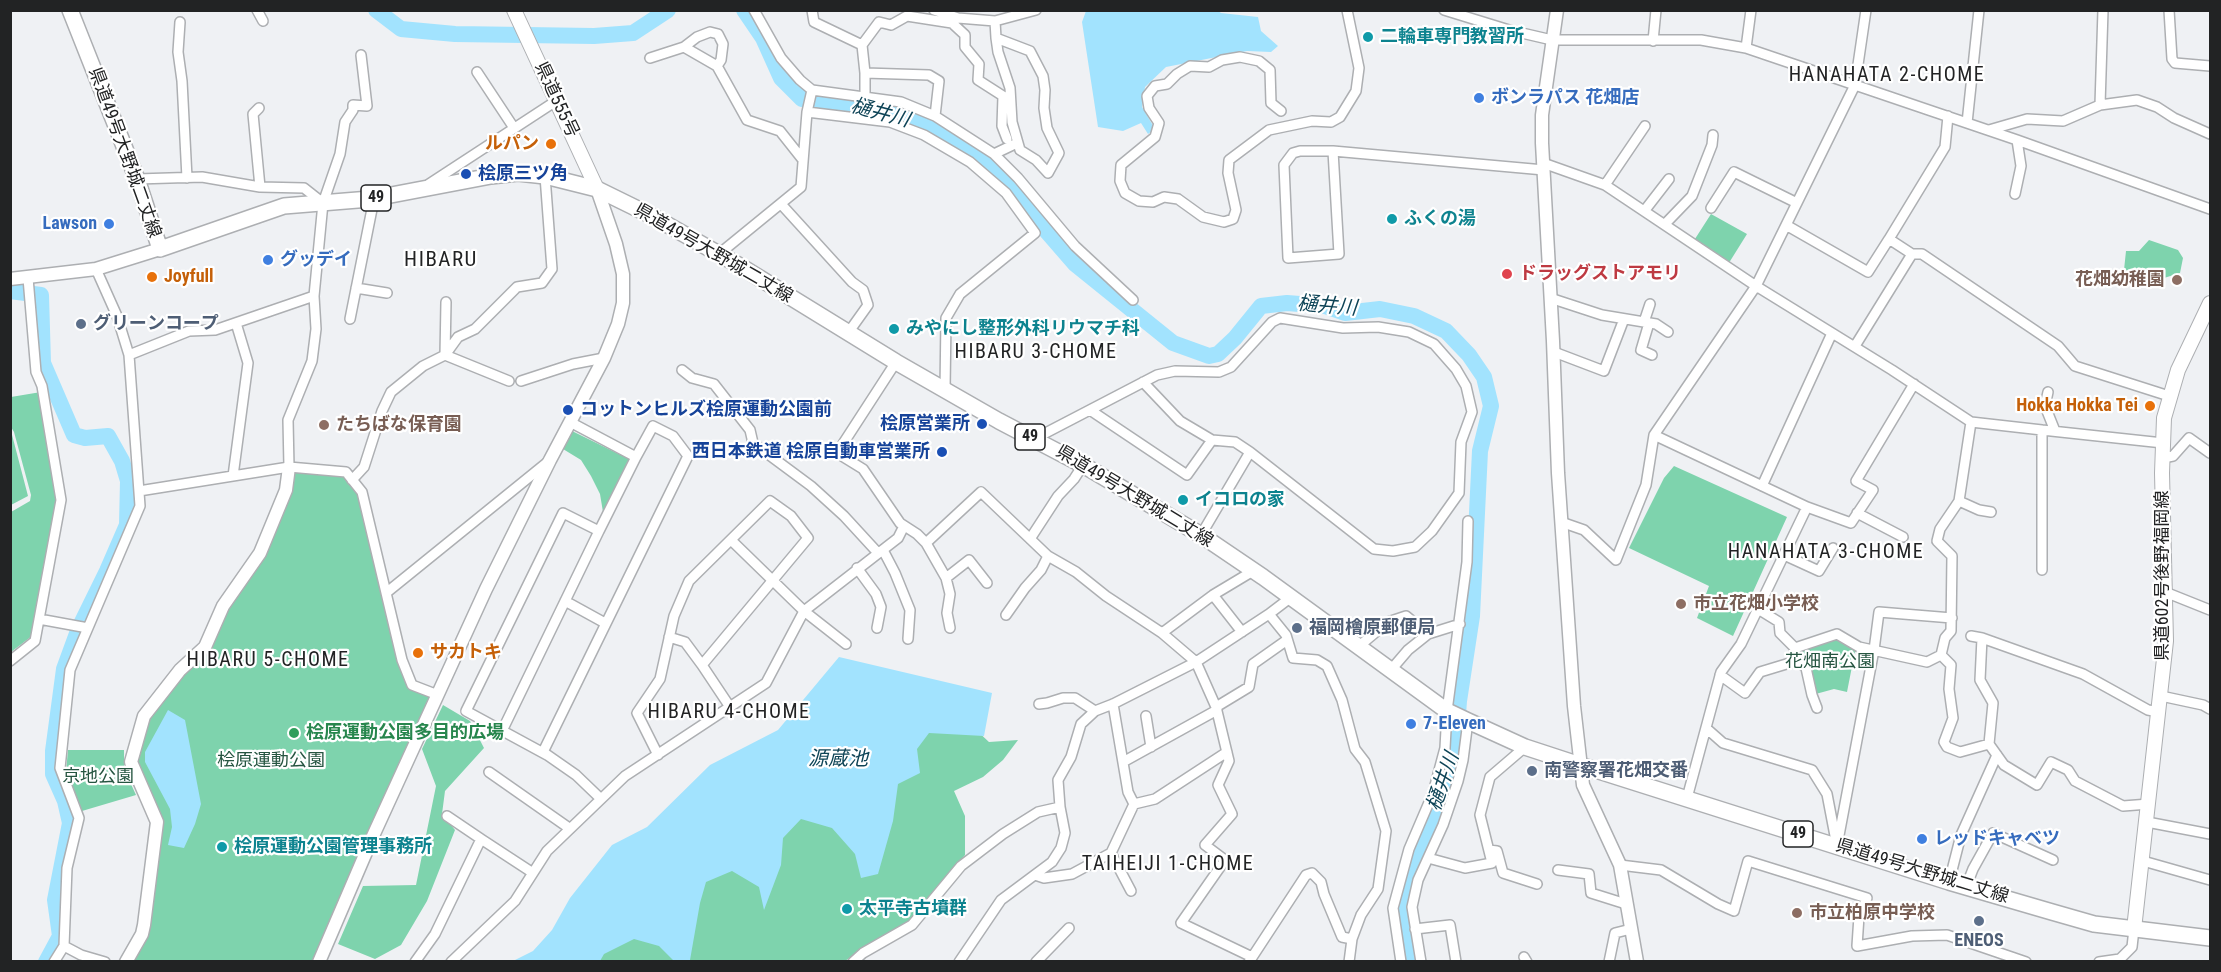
<!DOCTYPE html>
<meta charset="utf-8">
<style>
body{margin:0}
#map{position:relative;width:2221px;height:972px;overflow:hidden;background:#eff1f4;font-family:"Roboto Condensed",sans-serif}
canvas{display:block}
.frame{position:absolute;inset:0;border:12px solid #222324;pointer-events:none}
</style>
<div id="map">
<canvas width="2221" height="972"></canvas>
<div class="frame"></div>
</div>
<script>
const c = document.querySelector('canvas').getContext('2d');
c.lineJoin = 'round';
function fillPath(path, color) {
  c.fillStyle = color;
  c.fill(path, 'evenodd');
}
function shape(rows) {
  const path = new Path2D();
  for (const r of rows) {
    path.moveTo(r[0], r[1]);
    for (let i = 2; i < r.length; i += 2) path.lineTo(r[i], r[i + 1]);
  }
  return path;
}
function strokePath(path, color, width, dash) {
  c.strokeStyle = color;
  c.lineWidth = width;
  c.lineCap = dash ? 'butt' : 'round';
  c.setLineDash(dash || []);
  c.stroke(path);
}
function drawText(font, color, halo, rows, align = 'center') {
  c.font = font + ' "Roboto Condensed","Noto Sans JP",sans-serif';
  c.lineWidth = 4.5;
  c.setLineDash([]);
  c.textBaseline = 'middle';
  c.strokeStyle = halo;
  c.fillStyle = color;
  for (const [text, x, y, turn = 0] of rows) {
    c.save();
    c.translate(x, y);
    c.rotate((+turn || 0) * Math.PI / 180);
    c.textAlign = isNaN(turn) ? turn : align;
    if (halo) c.strokeText(text, 0, 0);
    c.fillText(text, 0, 0);
    c.restore();
  }
}
fillPath(shape([
 [1711,214,1747,234,1727,266,1693,242],
 [2149,240,2178,250,2183,258,2180,273,2164,278,2124,270,2126,251,2139,251],
 [41,392,57,497,32,636,11,652,11,512,30,501,31,495,14,432,11,427,11,397],
 [11,431,28,496,11,505,10,505],
 [572,431,631,460,603,512,600,494,591,476,581,460,563,449],
 [1674,466,1787,517,1733,636,1697,618,1709,586,1629,548,1664,478],
 [289,467,346,472,362,492,412,685,438,695,326,961,126,962,142,934,157,822,131,762,144,716,205,647,260,553],
 [1837,634,1856,646,1847,692,1834,689,1812,695,1811,684,1793,656,1795,648],
 [443,705,470,721,484,748,445,791,442,814,455,830,427,901,401,945,375,959,338,944,363,886,416,885,436,786,422,749],
 [929,724,974,728,989,742,1018,740,1003,760,983,777,954,791,965,816,965,855,910,923,861,950,845,961,596,962,603,946,699,880,777,831,801,810,889,797,911,747],
 [68,750,124,750,124,769,136,795,82,811,66,772]
]), '#7ed3ad');
fillPath(shape([
 [1086,11,1218,11,1221,13,1258,17,1261,31,1278,46,1271,52,1247,51,1166,67,1145,87,1142,107,1155,129,1148,134,1141,123,1123,131,1098,127,1082,22],
 [839,657,992,693,984,736,929,733,917,749,920,773,898,784,893,821,878,874,861,878,855,854,832,828,801,819,783,838,781,865,764,910,759,887,732,871,706,882,700,903,690,960,688,961,674,961,659,946,634,939,604,954,600,961,513,961,533,951,552,930,570,898,612,845,647,827,710,765,778,730],
 [168,710,185,720,201,804,195,824,184,848,168,845,172,827,170,809,145,762,145,752]
]), '#a2e3fe');
strokePath(shape([
 [376,10,401,29,455,34,594,36,633,33,668,10],
 [744,10,763,38,781,78,802,99,873,107,934,129,989,165,1075,264,1173,343,1209,356,1218,354,1235,338,1261,306,1287,303,1325,306,1345,313,1380,309,1414,316,1446,331,1469,355,1484,377,1491,406,1480,451,1472,616,1459,701,1455,756,1413,865,1403,907,1414,962],
 [10,291,41,295,43,363,74,435,85,438,108,436,122,461,128,481,127,525,107,571,79,628,64,669,53,751,53,774,65,801,70,823,55,900,60,936,46,962]
]), '#a2e3fe', 16);
const minor = shape([
 [257,10,263,21],
 [754,10,781,58,800,80,812,90,901,102,935,116,994,154,1018,178,1075,246,1133,300],
 [812,10,814,22,862,45,865,73,865,97],
 [934,10,958,18,995,21,1036,10],
 [1444,10,1509,30,1552,40,1701,40,1746,48,2017,140,2210,209],
 [2169,10,2172,59,2175,63,2210,66],
 [995,21,996,38,1030,51,1043,76,1045,90,1044,108,1047,128,1059,153,1048,173,1036,160,1020,150,1012,122,1010,88,998,52,996,38],
 [180,22,178,52,182,81,187,178],
 [1653,41,1656,10],
 [862,45,879,22,891,25,907,16,952,23,965,35,965,47,979,64,978,80,1003,96,1002,126,1007,139],
 [684,47,697,37,710,32,718,34,723,44,721,60,717,66],
 [1746,48,1751,10],
 [650,58,684,47,717,66,747,120,780,131,803,160],
 [477,72,514,128],
 [865,73,929,75,939,81,935,116],
 [2100,105,2103,10],
 [259,108,253,114,260,187,304,188,323,203],
 [1281,111,1271,103,1270,70,1259,61,1240,57,1222,60,1209,67,1190,66,1177,74,1167,84,1155,86,1147,96,1149,108,1159,123,1155,137,1121,165,1120,181,1125,193,1139,201,1153,202,1164,197,1178,199,1203,217,1224,222,1233,219,1236,210,1228,173,1229,160,1269,130,1312,121,1331,122,1340,117,1356,91,1359,68,1347,10],
 [807,112,890,122,924,135,970,162,1006,193,1035,233,960,294,946,318,945,390],
 [1967,123,1979,10],
 [1989,130,2027,119,2063,121,2100,105,2137,100,2157,107,2174,118,2210,134],
 [1333,151,1339,254,1288,258,1284,165,1293,153,1300,151,1333,151,1544,170],
 [994,154,1017,143],
 [1543,163,1605,185,1756,286,1892,370,1971,422],
 [137,179,202,177,260,187],
 [429,184,556,101],
 [1605,185,1645,126],
 [2015,194,2021,166,2017,140],
 [781,204,852,282,863,290,868,305,848,333],
 [1711,208,1734,172,1797,203],
 [1645,210,1669,179],
 [1665,224,1692,196,1712,145,1713,135],
 [1786,225,1868,272,1889,239,1912,254,1922,254,2058,346,2075,366,2169,396],
 [1889,239,1945,147,1948,116],
 [719,254,801,187,807,112,812,90],
 [356,288,387,293],
 [1550,298,1602,315,1656,324,1668,332],
 [350,319,372,209,370,199],
 [1644,322,1650,304],
 [1649,323,1641,350,1652,355],
 [1855,346,1912,254],
 [1554,352,1604,371,1624,319],
 [129,355,189,331,215,330,314,296],
 [896,362,837,453,863,469,900,523,917,534,926,543,946,578,950,594,947,613,950,628],
 [682,370,692,378,714,384,750,430,753,443,811,486,844,516,878,553],
 [509,381,445,355,458,337,475,329,517,287,542,283,552,269,545,176],
 [521,381,573,364,604,358],
 [1143,382,1180,421,1212,440,1235,442,1250,452],
 [2048,392,2045,406,2055,431],
 [1090,410,1187,475,1212,440],
 [570,422,636,457,653,426,673,436,688,456,543,752,576,775,601,799],
 [1654,435,1807,507,1741,644,1721,672,1687,798],
 [1034,439,1157,375,1175,371,1219,372,1231,367,1272,322,1280,318,1343,328,1378,327,1409,332,1434,344,1456,369,1466,386,1472,412,1461,442,1459,493,1432,531,1415,547,1393,551,1374,549,1250,452,1201,535],
 [2163,458,2173,456,2189,438,2210,453],
 [289,467,288,420,312,361,316,329,314,296,323,203,340,154,345,122,353,110,353,105,367,106,361,55],
 [233,476,248,363,236,323],
 [352,480,364,467,382,411,391,392,423,366,445,355,446,302],
 [1762,486,1832,333],
 [139,491,289,467,346,472,362,492,402,660,412,685,438,695],
 [1807,507,1851,523,1873,490,1856,481,1914,384],
 [1991,512,1979,510,1959,501,1971,422,2042,430],
 [1857,513,1903,537],
 [1561,522,1584,530,1616,560,1646,485,1654,435,1756,286,1855,85,1866,10],
 [1030,539,1058,496,1074,479,1083,465],
 [731,540,804,611,846,644],
 [926,543,981,492,1048,556,1076,572,1106,596,1162,633,1196,662,1216,707,1229,761,1218,785,1232,814,1205,845,1225,860,1181,923,1252,957],
 [883,550,895,573,910,610,908,639],
 [1784,555,1819,571,1833,548],
 [857,568,876,594,881,607,877,628],
 [2042,570,2042,430,2163,443],
 [946,578,969,560,987,583],
 [2165,592,2210,610],
 [386,593,549,461],
 [1213,595,1242,632],
 [1290,598,1269,614,1286,635,1293,658,1317,660,1327,666,1342,700,1355,749,1365,762,1386,831,1378,889,1361,915,1352,939,1349,962],
 [565,601,605,623],
 [1758,609,1779,622,1780,633,1795,648,1837,634,1859,647,1927,662,1941,655,1951,665,1949,689,1953,718,1944,742,1947,747,1960,752,1989,744,2004,765,2037,785,2051,762,2068,770,2075,781,2123,806,2149,804],
 [1006,615,1025,588,1041,570,1048,556],
 [39,619,88,628],
 [1162,633,1213,595,1253,571],
 [1971,636,1982,638,1980,680,1993,703,1989,744],
 [669,637,685,642,702,665],
 [1982,638,2083,674,2148,710,2159,712],
 [1358,647,1388,622,1406,616,1428,634],
 [1941,655,1945,638,1951,631,1952,556,1937,541,1940,529,1959,501],
 [1793,656,1806,668,1812,695,1817,708],
 [10,661,35,641,61,500,42,386,36,372,28,278],
 [1390,671,1408,650,1428,634,1460,624],
 [1720,675,1745,693,1760,672,1793,662,1795,648],
 [2161,696,2203,705,2210,709],
 [1039,704,1047,703,1063,698,1075,698,1095,711],
 [1216,707,1249,687,1253,664,1287,640],
 [1146,716,1151,747],
 [1706,728,1723,743,1812,770,1827,794,1836,841],
 [502,731,599,531],
 [547,755,466,711,563,513,599,531,636,457],
 [658,755,637,713,660,679,674,616,689,581,770,501,791,516,808,538,702,665,730,707],
 [1123,762,1217,710],
 [489,772,569,828],
 [1134,804,1155,799,1227,752],
 [447,816,481,839],
 [2147,822,2210,834],
 [1837,846,1874,650,1879,612,1952,618],
 [1489,850,1497,851,1503,873,1537,884],
 [1111,853,1131,891],
 [1428,858,1465,868,1492,863,1480,815,1490,777,1525,747],
 [2143,861,2210,880],
 [1620,865,1661,870,1718,904,1734,911,1748,861,1867,898,1859,916,1857,946,1912,936,1947,935,2026,962],
 [1558,870,1589,874,1591,893,1626,904],
 [1035,875,1044,878,1072,874,1111,853,1134,804,1128,792,1113,704],
 [1949,882,1961,835,1997,755],
 [1966,887,1973,869,1993,833,2053,860],
 [1415,929,1450,925,1456,962],
 [64,946,81,955,105,962],
 [1524,957,1527,962],
 [54,962,64,946,67,868,79,818,60,768,70,670,140,506,129,355,117,316,96,269],
 [415,962,435,934,481,839,533,873],
 [451,962,515,901,547,851,625,776,766,683,804,611,898,538,904,526],
 [853,962,863,953,912,925,961,866,1003,834,1038,812,1060,807],
 [959,962,1001,900,1052,862,1061,848,1065,833,1060,807,1058,780,1071,757,1081,724,1095,711,1113,704,1196,662,1269,614],
 [1036,962,1069,928],
 [1249,962,1306,875,1312,873,1321,882,1324,894,1342,937,1352,939],
 [1401,962,1393,908,1409,849,1433,793,1445,748,1447,711,1467,562,1468,521],
 [1421,962,1412,907,1418,880,1443,825,1458,781,1463,760,1468,721],
 [1609,962,1615,933,1631,929],
 [2099,962,2120,959,2132,947,2134,929]
]);
const tertiary = shape([
 [1557,10,1542,115,1542,143,1553,341,1558,473,1574,706,1583,785,1620,865,1637,962],
 [10,279,96,269,160,249],
 [126,962,142,934,144,925,157,822,131,762,144,716,180,670,205,647,223,606,260,553,286,490,289,467],
 [319,962,373,836,486,589,550,460,604,358,618,324,623,303,623,274,616,244,597,189]
]);
const secondary = shape([
 [514,10,597,189],
 [2134,929,2166,641,2162,473,2164,418,2178,370,2210,303]
]);
const primary = shape([
 [70,10,137,179,160,249,284,206,370,199,491,176,518,173,545,176,597,189,652,216,740,266,896,362,999,421,1083,465,1201,535,1263,577,1447,711,1468,721,1525,747,1580,765,1949,882,2052,912,2094,924,2210,938]
]);
strokePath(minor, '#adafb2', 12);
strokePath(tertiary, '#adafb2', 15);
strokePath(secondary, '#adafb2', 16);
strokePath(primary, '#adafb2', 18);
strokePath(minor, '#fff', 9);
strokePath(tertiary, '#fff', 12);
strokePath(secondary, '#fff', 14);
strokePath(primary, '#fff', 15);
for (const [x, y, r, color] of [
 [1368,37,6,"#0f9aa8"],
 [1479,98,6,"#3f7fe0"],
 [551,144,6,"#e8710a"],
 [466,174,6,"#1a4fb4"],
 [1392,219,6,"#0f9aa8"],
 [109,224,6,"#3f7fe0"],
 [268,260,6,"#3f7fe0"],
 [1507,274,6,"#e0444e"],
 [152,277,6,"#e8710a"],
 [2177,280,6,"#8d6e63"],
 [81,324,6,"#5c6f8a"],
 [894,329,6,"#0f9aa8"],
 [2150,406,6,"#e8710a"],
 [568,410,6,"#1a4fb4"],
 [982,424,6,"#1a4fb4"],
 [324,425,6,"#8d6e63"],
 [942,452,6,"#1a4fb4"],
 [1183,500,6,"#0f9aa8"],
 [1681,604,6,"#8d6e63"],
 [1297,628,6,"#5c6f8a"],
 [418,653,6,"#e8710a"],
 [1411,724,6,"#3f7fe0"],
 [294,733,6,"#2e9e5b"],
 [1532,771,6,"#5c6f8a"],
 [1922,839,6,"#3f7fe0"],
 [222,847,6,"#0f9aa8"],
 [847,909,6,"#0f9aa8"],
 [1797,913,6,"#8d6e63"],
 [1979,921,6,"#5c6f8a"]
]) {
  const dot = new Path2D();
  dot.arc(x, y, r, 0, 2 * Math.PI);
  c.fillStyle = color;
  c.fill(dot);
  strokePath(dot, '#fff', 2);
}
for (const [x, y, w] of [
 [376,198,30],
 [1030,437,30],
 [1798,834,30]
]) {
  const box = new Path2D();
  box.roundRect(x - w / 2, y - 13, w, 26, 4.5);
  c.fillStyle = '#fff';
  c.fill(box);
  strokePath(box, '#222324', 1.5);
}
drawText('bold 16px', '#222324', null, [
 ["49",376,198],
 ["49",1030,437],
 ["49",1798,834]
]);
drawText('bold 18px', '#0d838f', '#fff', [
 ["二輪車専門教習所",1380,37],
 ["ふくの湯",1404,219],
 ["みやにし整形外科リウマチ科",906,329],
 ["イコロの家",1195,500],
 ["桧原運動公園管理事務所",234,847],
 ["太平寺古墳群",859,909]
], 'left');
drawText('bold 18px', '#366cbe', '#fff', [
 ["ボンラパス 花畑店",1491,98],
 ["Lawson",97,224,"right"],
 ["グッデイ",280,260],
 ["7-Eleven",1423,724],
 ["レッドキャベツ",1934,839]
], 'left');
drawText('18px', '#222324', '#fff', [
 ["県道555号",556,100,65],
 ["県道49号大野城二丈線",124,153,70],
 ["県道49号大野城二丈線",713,254,30],
 ["県道49号大野城二丈線",1134,497,31],
 ["県道602号後野福岡線",2163,576,-90],
 ["県道49号大野城二丈線",1922,872,17]
]);
drawText('bold 18px', '#c56008', '#fff', [
 ["ルパン",539,144],
 ["Joyfull",164,277,"left"],
 ["Hokka Hokka Tei",2138,406],
 ["サカトキ",430,653,"left"]
], 'right');
drawText('bold 18px', '#164399', '#fff', [
 ["桧原三ツ角",478,174],
 ["コットンヒルズ桧原運動公園前",580,410],
 ["桧原営業所",970,424,"right"],
 ["西日本鉄道 桧原自動車営業所",930,452,"right"]
], 'left');
drawText('bold 18px', '#be3a42', '#fff', [
 ["ドラッグストアモリ",1519,274]
], 'left');
drawText('bold 18px', '#785e54', '#fff', [
 ["花畑幼稚園",2165,280,"right"],
 ["たちばな保育園",336,425],
 ["市立花畑小学校",1693,604],
 ["市立柏原中学校",1809,913]
], 'left');
drawText('bold 18px', '#4e5e75', '#fff', [
 ["グリーンコープ",93,324],
 ["福岡檜原郵便局",1309,628],
 ["南警察署花畑交番",1544,771],
 ["ENEOS",1979,941,"center"]
], 'left');
drawText('18px', '#265541', '#fff', [
 ["花畑南公園",1830,662],
 ["桧原運動公園",271,761],
 ["京地公園",98,777]
]);
drawText('bold 18px', '#27864d', '#fff', [
 ["桧原運動公園多目的広場",306,733]
], 'left');
c.letterSpacing = '1.5px';
drawText('20px', '#222324', '#fff', [
 ["HANAHATA 2-CHOME",1887,76],
 ["HIBARU 3-CHOME",1036,353],
 ["HANAHATA 3-CHOME",1826,553],
 ["HIBARU 5-CHOME",268,661],
 ["HIBARU 4-CHOME",729,713],
 ["TAIHEIJI 1-CHOME",1168,865]
]);
c.letterSpacing = '0px';
drawText('italic 20px', '#0e4457', '#fff', [
 ["樋井川",880,114,15],
 ["樋井川",1327,307,5],
 ["源蔵池",838,760],
 ["樋井川",1444,782,-71]
]);
c.letterSpacing = '1.5px';
drawText('21px', '#222324', '#fff', [
 ["HIBARU",441,261]
]);
c.letterSpacing = '0px';
</script>
